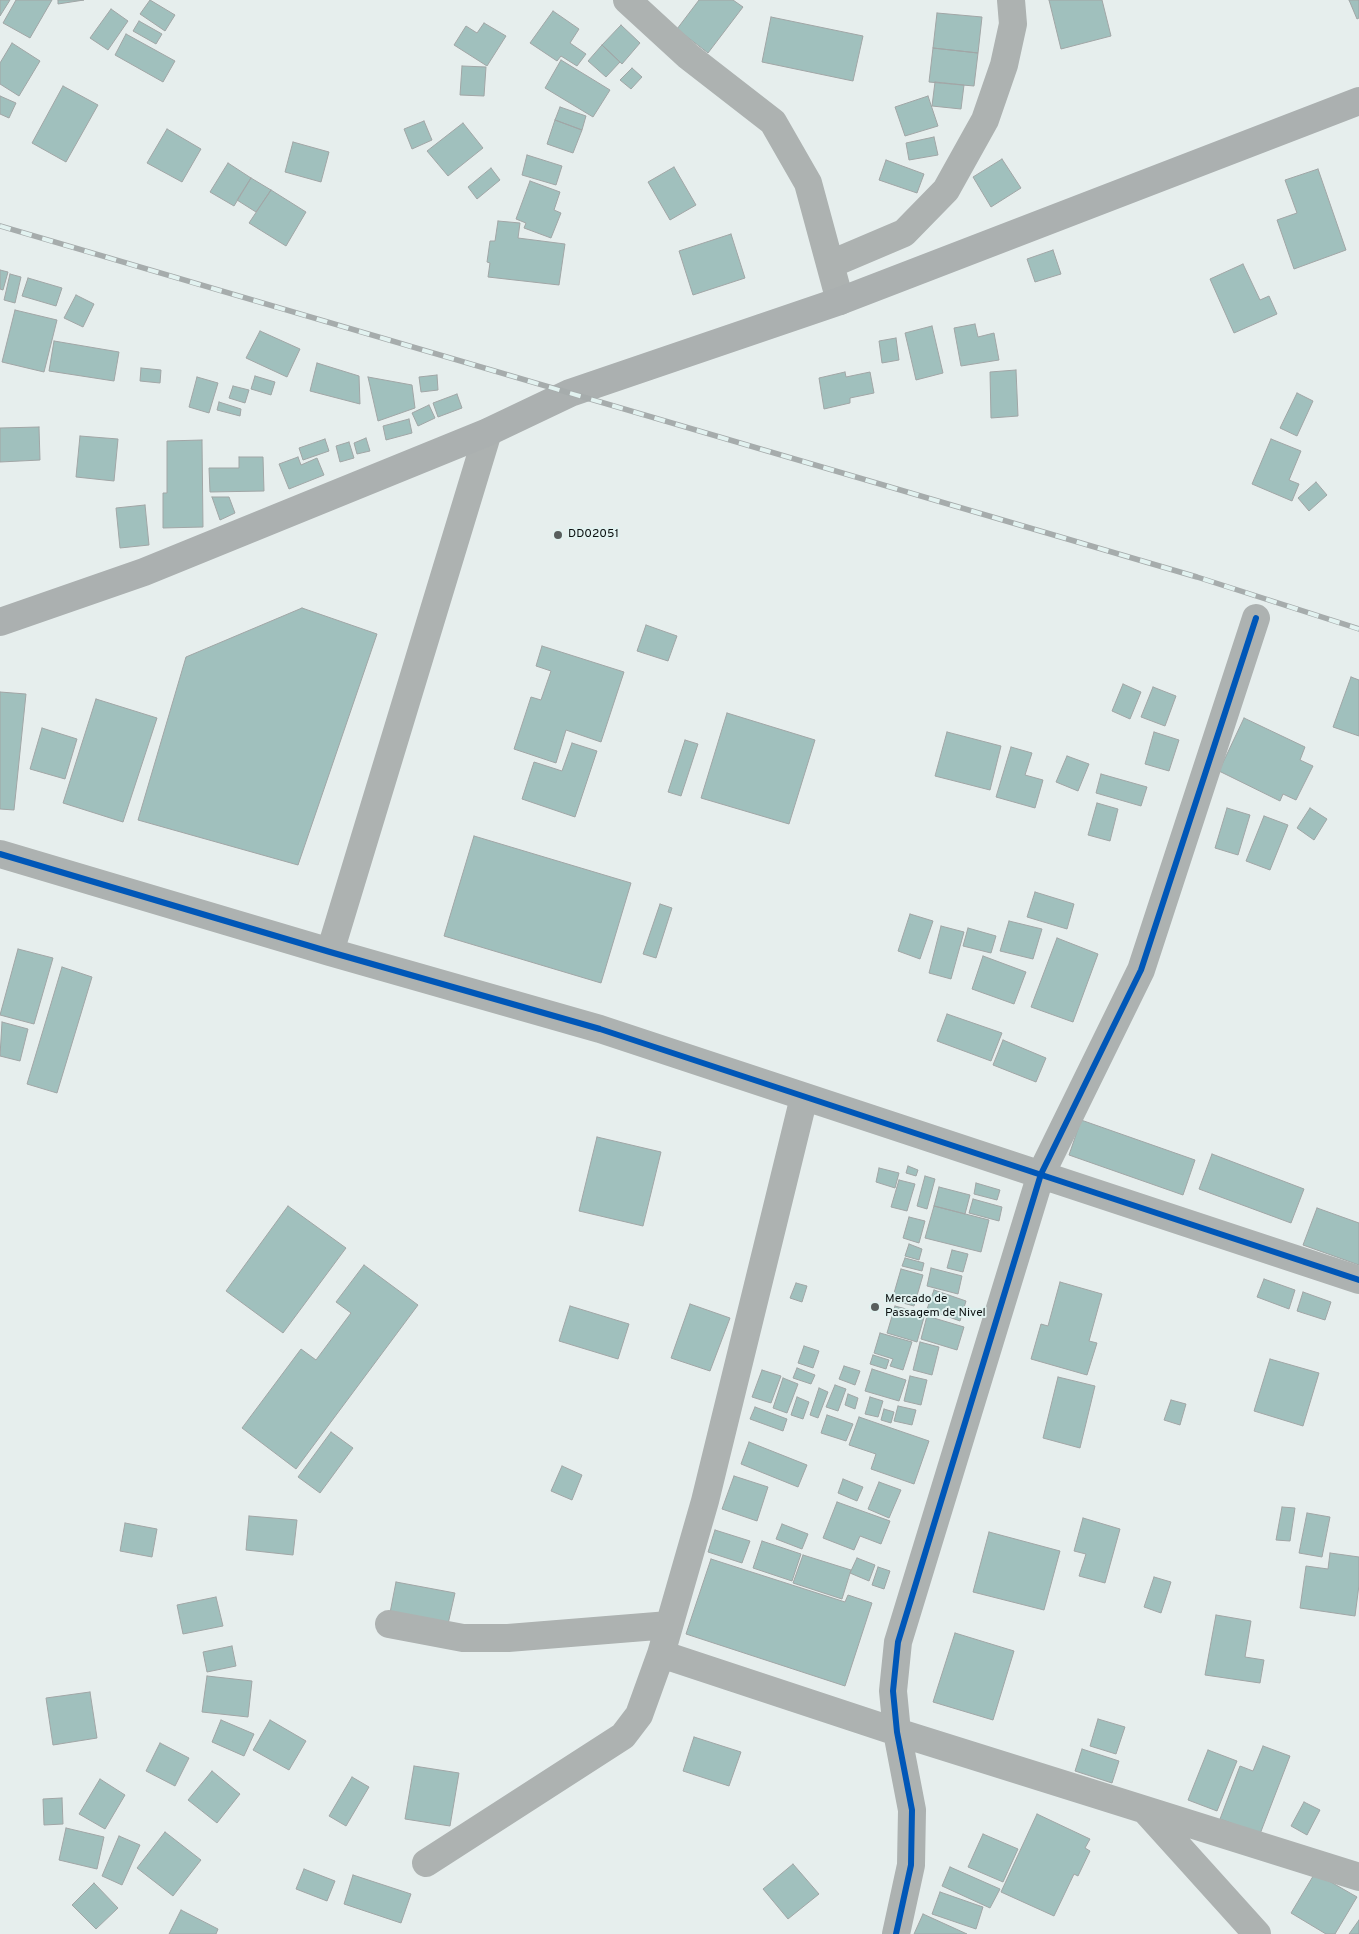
<!DOCTYPE html>
<style>
body{margin:0}
canvas{display:block;background:#e6eeed}
</style>
<canvas width="1359" height="1934"></canvas>
<script>
const c = document.querySelector('canvas').getContext('2d');
c.lineJoin = 'round';
function fillPath(path, color) {
  c.fillStyle = color;
  c.fill(path, 'evenodd');
}
function shape(rows) {
  const path = new Path2D();
  for (const r of rows) {
    path.moveTo(r[0], r[1]);
    for (let i = 2; i < r.length; i += 2) path.lineTo(r[i], r[i + 1]);
  }
  return path;
}
function strokePath(path, color, width, dash) {
  c.strokeStyle = color;
  c.lineWidth = width;
  c.lineCap = dash ? 'butt' : 'round';
  c.setLineDash(dash || []);
  c.stroke(path);
}
function drawText(font, color, halo, rows, align = 'center') {
  c.font = font + ' Overpass,sans-serif';
  c.lineWidth = 4;
  c.setLineDash([]);
  c.textBaseline = 'middle';
  c.strokeStyle = halo;
  c.fillStyle = color;
  for (const [text, x, y, turn = 0] of rows) {
    c.save();
    c.translate(x, y);
    c.rotate((+turn || 0) * Math.PI / 180);
    c.textAlign = isNaN(turn) ? turn : align;
    if (halo) c.strokeText(text, 0, 0);
    c.fillText(text, 0, 0);
    c.restore();
  }
}
const building = shape([
 [0,0,10,0,0,16,0,0],
 [16,0,52,0,30,38,3,23,16,0],
 [58,0,84,0,58,4,58,0],
 [150,0,175,15,165,31,140,14,150,0],
 [699,0,733,0,743,7,708,53,677,29,699,0],
 [1049,0,1102,0,1111,36,1061,49,1049,0],
 [1349,0,1359,0,1359,18,1357,19,1349,0],
 [111,9,128,21,108,50,90,38,111,9],
 [553,11,579,29,570,43,586,54,577,66,561,56,557,61,530,43,553,11],
 [937,13,982,17,978,53,933,48,937,13],
 [771,17,863,36,853,81,762,62,771,17],
 [139,21,162,34,156,44,133,31,139,21],
 [484,23,506,36,487,66,454,45,466,26,477,33,484,23],
 [621,25,640,43,622,64,602,45,621,25],
 [126,34,175,61,163,82,115,55,126,34],
 [12,43,40,61,19,96,0,84,0,63,12,43],
 [602,45,620,62,606,77,588,61,602,45],
 [933,48,978,53,974,86,929,82,933,48],
 [561,60,610,90,593,117,545,88,561,60],
 [462,66,486,67,484,96,460,95,462,66],
 [632,68,642,77,631,89,620,80,632,68],
 [935,82,964,85,961,109,932,106,935,82],
 [63,86,98,105,66,162,32,143,63,86],
 [0,96,16,103,9,118,0,114,0,96],
 [928,96,938,126,905,136,895,107,928,96],
 [560,107,586,116,582,130,555,120,560,107],
 [555,120,582,130,573,153,547,144,555,120],
 [424,121,432,140,412,149,404,129,424,121],
 [463,123,483,148,448,176,427,151,463,123],
 [167,129,201,149,182,182,147,163,167,129],
 [934,137,938,155,909,160,906,143,934,137],
 [293,142,329,152,321,182,285,172,293,142],
 [527,155,562,166,556,185,522,175,527,155],
 [1002,159,1021,188,991,207,973,177,1002,159],
 [886,160,924,174,917,193,879,180,886,160],
 [228,163,251,178,234,206,210,192,228,163],
 [674,167,696,205,670,220,648,182,674,167],
 [491,168,500,180,477,199,468,187,491,168],
 [1318,169,1346,250,1294,269,1277,220,1297,213,1285,180,1318,169],
 [251,178,271,190,256,212,237,200,251,178],
 [530,181,560,192,554,210,561,213,551,238,524,228,526,223,516,219,530,181],
 [271,190,306,212,286,246,249,223,271,190],
 [498,221,520,223,518,238,565,244,559,285,488,277,490,263,487,262,490,241,495,241,498,221],
 [731,234,745,278,693,295,679,251,731,234],
 [1053,250,1061,274,1035,282,1027,259,1053,250],
 [1243,264,1260,300,1269,296,1277,314,1234,333,1210,279,1243,264],
 [0,270,8,272,3,290,0,289,0,270],
 [10,274,21,277,15,303,4,300,10,274],
 [28,278,62,288,56,306,22,296,28,278],
 [76,295,94,304,83,327,64,318,76,295],
 [15,310,57,320,44,372,2,362,15,310],
 [975,324,978,337,994,333,999,360,961,366,954,328,975,324],
 [932,326,943,373,916,380,905,333,932,326],
 [260,331,300,349,287,377,246,358,260,331],
 [896,338,899,360,882,363,879,341,896,338],
 [54,341,119,352,114,381,49,371,54,341],
 [317,363,359,376,360,404,310,391,317,363],
 [141,368,161,370,160,383,140,381,141,368],
 [1016,370,1018,416,991,418,990,372,1016,370],
 [845,372,846,377,870,372,874,393,850,398,850,403,824,409,819,378,845,372],
 [437,375,438,390,421,392,419,377,437,375],
 [255,376,275,382,271,395,251,389,255,376],
 [197,377,218,383,209,413,189,407,197,377],
 [368,377,412,385,415,408,378,421,368,377],
 [233,386,249,390,245,403,229,398,233,386],
 [1297,393,1313,401,1297,436,1280,428,1297,393],
 [457,394,462,408,438,417,433,403,457,394],
 [219,402,241,409,240,416,217,410,219,402],
 [429,405,435,418,418,426,412,413,429,405],
 [409,419,412,433,386,440,383,426,409,419],
 [39,427,40,460,0,462,0,428,39,427],
 [80,436,118,439,114,481,76,477,80,436],
 [366,438,370,451,357,454,354,443,366,438],
 [325,439,329,451,303,460,299,448,325,439],
 [1271,439,1301,451,1289,480,1299,484,1292,501,1252,484,1271,439],
 [202,440,203,527,163,528,163,493,167,493,167,441,202,440],
 [349,442,354,458,340,462,336,446,349,442],
 [239,457,263,457,264,491,210,492,209,468,239,468,239,457],
 [298,457,301,465,317,458,324,475,289,489,279,464,298,457],
 [1316,482,1327,495,1309,511,1298,498,1316,482],
 [212,497,229,497,235,513,220,520,212,497],
 [145,505,149,545,120,548,116,508,145,505],
 [302,608,377,634,298,865,138,820,186,657,302,608],
 [646,625,677,636,668,661,637,651,646,625],
 [542,646,624,672,601,742,566,730,556,763,514,749,531,697,541,700,551,671,536,666,542,646],
 [1351,677,1359,680,1359,736,1333,727,1351,677],
 [1123,684,1141,692,1130,719,1112,711,1123,684],
 [1153,687,1176,696,1165,726,1141,717,1153,687],
 [0,692,26,694,14,810,0,809,0,692],
 [96,699,157,718,123,822,63,803,96,699],
 [727,713,815,740,789,824,701,798,727,713],
 [1244,718,1305,747,1300,760,1313,766,1296,800,1283,794,1280,801,1219,771,1244,718],
 [42,728,77,739,65,779,30,769,42,728],
 [947,732,1001,746,990,790,935,776,947,732],
 [1154,732,1179,740,1169,771,1145,764,1154,732],
 [685,740,698,744,681,796,668,792,685,740],
 [572,743,597,751,575,817,522,799,534,762,562,771,572,743],
 [1011,747,1032,753,1025,775,1043,780,1035,808,996,797,1011,747],
 [1067,756,1089,764,1078,791,1056,782,1067,756],
 [1101,774,1147,787,1141,806,1096,793,1101,774],
 [1097,803,1118,809,1110,841,1088,835,1097,803],
 [1227,808,1250,815,1238,855,1215,848,1227,808],
 [1310,808,1327,819,1314,840,1297,828,1310,808],
 [1264,816,1288,825,1270,870,1246,861,1264,816],
 [474,836,631,883,601,983,444,936,474,836],
 [1035,892,1074,904,1067,929,1027,917,1035,892],
 [660,904,672,908,656,958,643,954,660,904],
 [910,914,933,921,920,959,898,951,910,914],
 [1009,921,1042,929,1033,959,1000,951,1009,921],
 [941,926,964,932,951,979,929,973,941,926],
 [968,928,996,936,991,953,963,946,968,928],
 [1057,938,1098,954,1073,1022,1031,1007,1057,938],
 [18,949,53,958,34,1024,0,1015,18,949],
 [983,956,1026,972,1014,1004,972,989,983,956],
 [62,967,92,977,57,1093,27,1084,62,967],
 [947,1014,1002,1033,991,1061,937,1041,947,1014],
 [2,1022,28,1029,20,1061,0,1056,2,1022],
 [1003,1040,1046,1058,1036,1082,993,1065,1003,1040],
 [1081,1120,1195,1160,1183,1195,1069,1155,1081,1120],
 [597,1137,661,1152,643,1226,579,1211,597,1137],
 [1212,1154,1304,1189,1291,1223,1199,1189,1212,1154],
 [908,1166,918,1170,916,1176,906,1173,908,1166],
 [879,1168,899,1173,895,1188,876,1182,879,1168],
 [925,1176,935,1179,927,1209,917,1206,925,1176],
 [899,1180,915,1184,907,1211,891,1207,899,1180],
 [976,1183,1000,1190,997,1200,974,1194,976,1183],
 [939,1187,970,1195,965,1214,934,1206,939,1187],
 [973,1199,1002,1207,999,1221,969,1213,973,1199],
 [288,1206,346,1248,283,1333,226,1291,288,1206],
 [934,1206,989,1220,981,1252,925,1238,934,1206],
 [1317,1208,1359,1223,1359,1265,1303,1245,1317,1208],
 [909,1217,925,1221,919,1243,903,1238,909,1217],
 [909,1244,922,1249,919,1260,905,1256,909,1244],
 [952,1250,968,1254,963,1272,947,1268,952,1250],
 [905,1258,924,1263,922,1271,902,1266,905,1258],
 [364,1265,418,1305,296,1469,242,1428,301,1349,316,1360,351,1313,336,1302,364,1265],
 [931,1268,962,1276,958,1294,927,1286,931,1268],
 [901,1269,923,1275,914,1306,892,1300,901,1269],
 [1264,1279,1295,1290,1289,1309,1257,1297,1264,1279],
 [1060,1282,1102,1294,1089,1341,1097,1343,1087,1375,1031,1359,1041,1324,1048,1326,1060,1282],
 [796,1283,807,1286,802,1302,790,1298,796,1283],
 [934,1290,966,1301,960,1321,927,1309,934,1290],
 [1303,1292,1331,1302,1325,1320,1297,1311,1303,1292],
 [690,1304,730,1318,710,1371,671,1358,690,1304],
 [570,1306,629,1324,618,1359,559,1341,570,1306],
 [895,1306,925,1314,917,1342,887,1333,895,1306],
 [927,1316,964,1327,957,1350,921,1339,927,1316],
 [880,1333,912,1342,903,1370,890,1366,893,1359,874,1353,880,1333],
 [920,1342,939,1347,932,1375,913,1370,920,1342],
 [804,1346,819,1351,813,1368,798,1363,804,1346],
 [873,1355,889,1360,886,1369,870,1364,873,1355],
 [1270,1359,1319,1373,1303,1426,1254,1411,1270,1359],
 [844,1366,860,1371,855,1385,839,1379,844,1366],
 [797,1368,815,1375,811,1384,793,1378,797,1368],
 [872,1369,906,1380,899,1401,865,1391,872,1369],
 [762,1370,781,1376,771,1403,752,1397,762,1370],
 [910,1376,927,1380,921,1405,904,1401,910,1376],
 [1058,1377,1095,1386,1080,1448,1043,1438,1058,1377],
 [783,1378,798,1384,787,1413,773,1408,783,1378],
 [835,1385,846,1389,838,1411,826,1407,835,1385],
 [819,1388,828,1392,818,1418,810,1415,819,1388],
 [848,1394,858,1398,855,1409,845,1405,848,1394],
 [797,1397,809,1402,803,1419,791,1415,797,1397],
 [870,1397,883,1401,878,1417,865,1414,870,1397],
 [1171,1400,1186,1404,1180,1425,1164,1420,1171,1400],
 [898,1406,916,1410,912,1425,894,1421,898,1406],
 [755,1407,787,1419,783,1431,750,1419,755,1407],
 [884,1409,894,1412,891,1423,881,1420,884,1409],
 [827,1415,853,1424,846,1441,821,1433,827,1415],
 [859,1417,929,1441,914,1484,871,1469,876,1454,849,1445,859,1417],
 [331,1432,353,1448,320,1493,298,1477,331,1432],
 [749,1442,807,1465,798,1487,741,1464,749,1442],
 [562,1466,582,1475,572,1500,551,1491,562,1466],
 [734,1476,768,1487,757,1521,722,1509,734,1476],
 [843,1479,863,1487,857,1501,838,1493,843,1479],
 [879,1482,901,1490,889,1518,868,1509,879,1482],
 [837,1502,890,1521,881,1544,860,1536,854,1550,823,1538,837,1502],
 [1282,1507,1295,1508,1290,1541,1276,1540,1282,1507],
 [1307,1513,1330,1517,1322,1557,1299,1553,1307,1513],
 [249,1516,297,1520,293,1555,246,1550,249,1516],
 [1083,1518,1120,1529,1105,1583,1079,1576,1086,1554,1074,1551,1083,1518],
 [125,1523,157,1529,152,1557,120,1551,125,1523],
 [782,1524,808,1534,802,1549,776,1539,782,1524],
 [715,1530,750,1541,742,1563,708,1552,715,1530],
 [989,1532,1060,1551,1044,1610,973,1592,989,1532],
 [762,1541,801,1554,792,1581,753,1568,762,1541],
 [1330,1553,1359,1557,1359,1585,1355,1616,1300,1608,1306,1566,1328,1569,1330,1553],
 [803,1555,851,1570,842,1599,793,1583,803,1555],
 [857,1558,875,1565,869,1581,850,1573,857,1558],
 [711,1559,845,1602,848,1595,872,1603,845,1686,686,1634,711,1559],
 [878,1567,890,1571,884,1589,872,1585,878,1567],
 [1154,1577,1171,1582,1161,1613,1144,1607,1154,1577],
 [396,1582,455,1593,448,1624,390,1613,396,1582],
 [216,1597,223,1626,183,1634,177,1605,216,1597],
 [1216,1615,1251,1621,1245,1657,1264,1660,1260,1683,1205,1675,1216,1615],
 [955,1633,1014,1651,993,1720,933,1702,955,1633],
 [232,1646,236,1666,207,1672,203,1652,232,1646],
 [207,1676,252,1681,248,1717,202,1712,207,1676],
 [90,1692,97,1738,53,1745,46,1698,90,1692],
 [1098,1719,1125,1727,1116,1754,1090,1746,1098,1719],
 [221,1720,254,1734,244,1756,212,1742,221,1720],
 [270,1720,306,1741,289,1770,253,1750,270,1720],
 [694,1737,741,1752,729,1786,683,1771,694,1737],
 [160,1743,189,1758,175,1786,146,1771,160,1743],
 [1263,1746,1290,1756,1260,1834,1220,1819,1240,1766,1253,1771,1263,1746],
 [1082,1749,1119,1761,1112,1783,1075,1771,1082,1749],
 [1208,1750,1237,1761,1217,1811,1188,1800,1208,1750],
 [414,1766,459,1773,450,1826,405,1819,414,1766],
 [212,1771,240,1794,217,1823,188,1800,212,1771],
 [352,1777,369,1787,346,1826,329,1816,352,1777],
 [100,1779,125,1795,105,1829,79,1814,100,1779],
 [62,1798,63,1824,44,1825,43,1799,62,1798],
 [1304,1802,1320,1810,1307,1835,1291,1826,1304,1802],
 [1037,1814,1090,1839,1085,1848,1090,1851,1078,1876,1074,1874,1054,1916,1001,1892,1037,1814],
 [66,1828,104,1837,97,1869,59,1860,66,1828],
 [165,1832,201,1860,173,1896,137,1868,165,1832],
 [983,1834,1018,1849,1003,1882,968,1867,983,1834],
 [119,1836,140,1845,122,1885,102,1876,119,1836],
 [793,1864,819,1894,788,1919,763,1889,793,1864],
 [950,1867,1000,1889,990,1908,942,1886,950,1867],
 [304,1869,335,1881,327,1901,296,1889,304,1869],
 [1315,1873,1357,1897,1335,1934,1326,1934,1291,1913,1315,1873],
 [353,1875,411,1894,401,1923,344,1904,353,1875],
 [94,1883,118,1908,96,1929,72,1905,94,1883],
 [940,1892,983,1907,976,1929,932,1914,940,1892],
 [181,1910,218,1929,216,1934,169,1934,181,1910],
 [923,1914,967,1934,914,1934,923,1914],
 [1359,1920,1359,1934,1349,1934,1359,1920]
]);
fillPath(building, '#a0c0bd');
strokePath(building, '#a1a6a6', 1);
strokePath(shape([
 [627,0,688,56,773,122,808,183,840,301],
 [831,264,904,233,946,190,985,120,1004,65,1013,24,1011,0],
 [0,854,330,952,600,1029,1359,1280],
 [330,952,488,432],
 [389,1624,463,1638,508,1638,669,1625],
 [661,1654,897,1732,1359,1877],
 [1146,1811,1257,1934],
 [426,1863,623,1736,639,1715,661,1654,705,1501,804,1097],
 [896,1934,911,1865,912,1810,897,1732,893,1691,898,1642,1041,1174,1141,970,1256,618]
]), '#adb2b1', 28);
strokePath(shape([
 [0,622,144,572,488,432,570,393,840,301,1359,101]
]), '#abb0b0', 28);
const rail = shape([
 [0,226,1197,577,1359,629]
]);
strokePath(rail, '#a6acac', 5.5);
strokePath(rail, '#e2f2f0', 4, [11]);
strokePath(shape([
 [0,854,330,952,600,1029,1359,1280],
 [896,1934,911,1865,912,1810,897,1732,893,1691,898,1642,1041,1174,1141,970,1256,618]
]), '#0057b8', 6);
for (const [x, y, r, color] of [
 [558,535,5,"#585e5d"],
 [875,1307,5,"#585e5d"]
]) {
  const dot = new Path2D();
  dot.arc(x, y, r, 0, 2 * Math.PI);
  c.fillStyle = color;
  c.fill(dot);
  strokePath(dot, '#e2f2f0', 2);
}
drawText('12px', '#0b1010', '#e2f2f0', [
 ["DD02051",568,535],
 ["Mercado de",885,1300],
 ["Passagem de Nivel",885,1314]
], 'left');
</script>
